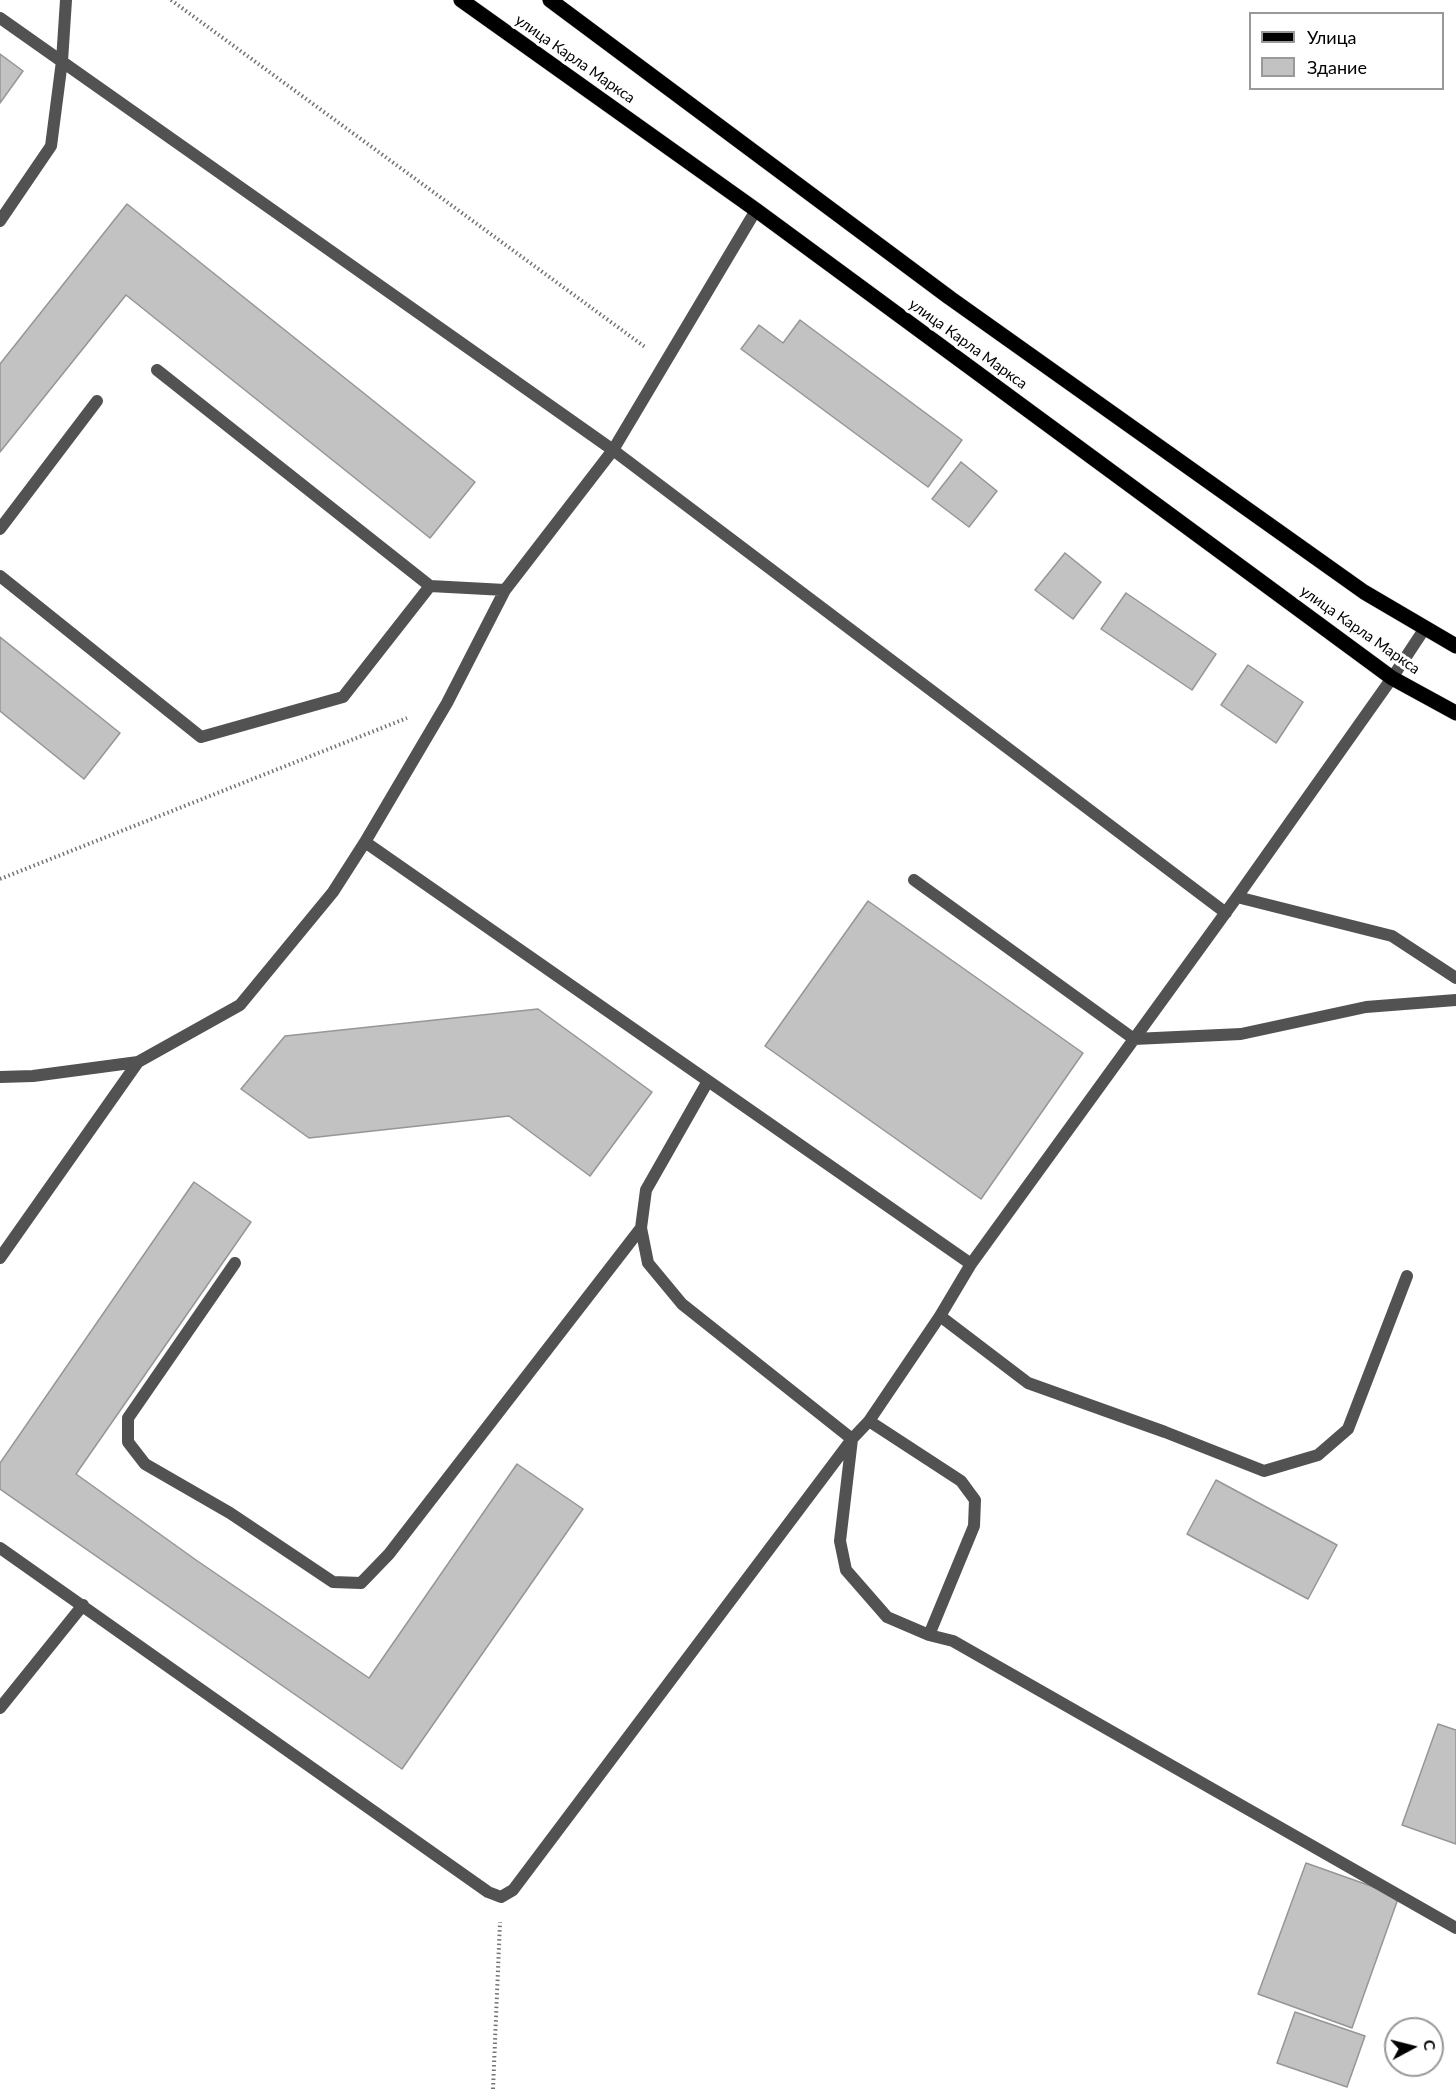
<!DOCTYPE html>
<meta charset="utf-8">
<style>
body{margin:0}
#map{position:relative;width:1456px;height:2089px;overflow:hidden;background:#fff;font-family:Lato,sans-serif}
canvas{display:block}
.legend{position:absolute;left:1249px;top:12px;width:195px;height:78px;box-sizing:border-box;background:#fff;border:2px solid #999;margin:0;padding:8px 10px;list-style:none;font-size:18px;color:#000}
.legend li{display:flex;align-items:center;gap:12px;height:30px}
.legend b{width:30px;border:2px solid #999}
.north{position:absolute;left:1384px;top:2017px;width:60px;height:60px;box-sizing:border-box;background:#fff;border:2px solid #999;border-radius:50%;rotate:83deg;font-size:16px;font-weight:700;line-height:24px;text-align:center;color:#000}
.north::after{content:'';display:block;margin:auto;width:21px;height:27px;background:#000;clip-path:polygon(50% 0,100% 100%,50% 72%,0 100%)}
</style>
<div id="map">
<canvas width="1456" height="2089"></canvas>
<ul class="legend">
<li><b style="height:8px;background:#000"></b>Улица</li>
<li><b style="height:16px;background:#c2c2c2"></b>Здание</li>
</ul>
<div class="north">С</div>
</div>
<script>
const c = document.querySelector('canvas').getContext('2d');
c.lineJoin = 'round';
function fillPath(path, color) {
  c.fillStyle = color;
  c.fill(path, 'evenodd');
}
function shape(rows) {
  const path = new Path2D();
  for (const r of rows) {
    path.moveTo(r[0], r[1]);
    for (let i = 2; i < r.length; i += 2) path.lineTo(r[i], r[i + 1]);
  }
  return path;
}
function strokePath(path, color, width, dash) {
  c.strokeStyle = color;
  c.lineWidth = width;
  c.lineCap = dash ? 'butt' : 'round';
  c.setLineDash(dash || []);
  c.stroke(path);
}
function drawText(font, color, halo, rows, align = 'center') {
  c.font = font + ' Lato,sans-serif';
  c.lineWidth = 6;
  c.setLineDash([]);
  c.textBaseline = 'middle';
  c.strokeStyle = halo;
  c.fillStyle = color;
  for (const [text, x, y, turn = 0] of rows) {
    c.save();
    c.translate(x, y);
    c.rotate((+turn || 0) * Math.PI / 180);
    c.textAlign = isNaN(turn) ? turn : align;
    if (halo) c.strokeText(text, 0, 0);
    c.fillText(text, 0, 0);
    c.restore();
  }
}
const building = shape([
 [0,54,23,71,0,103,0,54],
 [127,204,475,482,430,538,126,295,0,452,0,364,127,204],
 [800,320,962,440,928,487,741,349,759,325,783,343,800,320],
 [961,462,997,491,969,527,932,499,961,462],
 [1065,553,1101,582,1073,619,1035,590,1065,553],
 [1126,593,1216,654,1192,690,1101,629,1126,593],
 [0,637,120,733,84,779,0,711,0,637],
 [1248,665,1303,702,1276,743,1221,705,1248,665],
 [868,901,1083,1053,981,1199,765,1046,868,901],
 [538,1009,652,1092,590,1176,509,1116,309,1138,241,1089,285,1036,538,1009],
 [194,1182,251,1222,76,1474,196,1560,369,1678,517,1464,583,1509,402,1769,0,1489,0,1463,194,1182],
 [1216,1480,1337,1545,1308,1599,1187,1534,1216,1480],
 [1438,1724,1456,1730,1456,1844,1402,1825,1438,1724],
 [1306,1863,1399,1896,1352,2028,1258,1994,1306,1863],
 [1295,2012,1365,2036,1347,2087,1277,2063,1295,2012]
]);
fillPath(building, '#c2c2c2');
strokePath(building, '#969696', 1.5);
const primary = shape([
 [461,0,756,210,1392,678,1456,713],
 [550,0,950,298,1364,592,1456,646]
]);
strokePath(primary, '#dbdbdb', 16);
strokePath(shape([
 [171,0,645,347],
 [0,879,407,718],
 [493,2089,500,1922]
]), '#747474', 4, [1.5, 3]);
strokePath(shape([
 [0,18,613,450,505,590,430,586,157,370],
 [756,210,613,450,1226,913],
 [0,221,51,146,62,61,66,0],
 [0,529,97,401],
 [0,576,201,737,343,697,430,586],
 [365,842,971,1264],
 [914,880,1134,1039,1241,1034,1366,1007,1456,1000],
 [1237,897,1392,936,1456,978],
 [0,1077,33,1076,138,1062,240,1005,333,892,365,842,447,703,505,590],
 [708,1081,646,1190,641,1228,648,1263,682,1304,852,1439,840,1541,846,1570,887,1617,929,1635,953,1641,1456,1928],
 [0,1258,138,1062],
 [235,1263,128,1418,128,1442,145,1464,230,1513,333,1582,361,1583,389,1554,641,1228],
 [940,1316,1028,1383,1165,1432,1264,1471,1318,1455,1348,1429,1407,1276],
 [869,1421,961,1481,975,1500,974,1526,929,1635],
 [0,1548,488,1892,501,1897,513,1890,852,1439,869,1421,940,1316,971,1264,1237,897,1392,678,1425,628],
 [0,1708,83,1605]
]), '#525252', 12);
strokePath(primary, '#000', 15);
drawText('15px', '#000', '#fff', [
 ["улица Карла Маркса",575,59,35],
 ["улица Карла Маркса",968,344,36],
 ["улица Карла Маркса",1360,630,35]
]);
</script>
